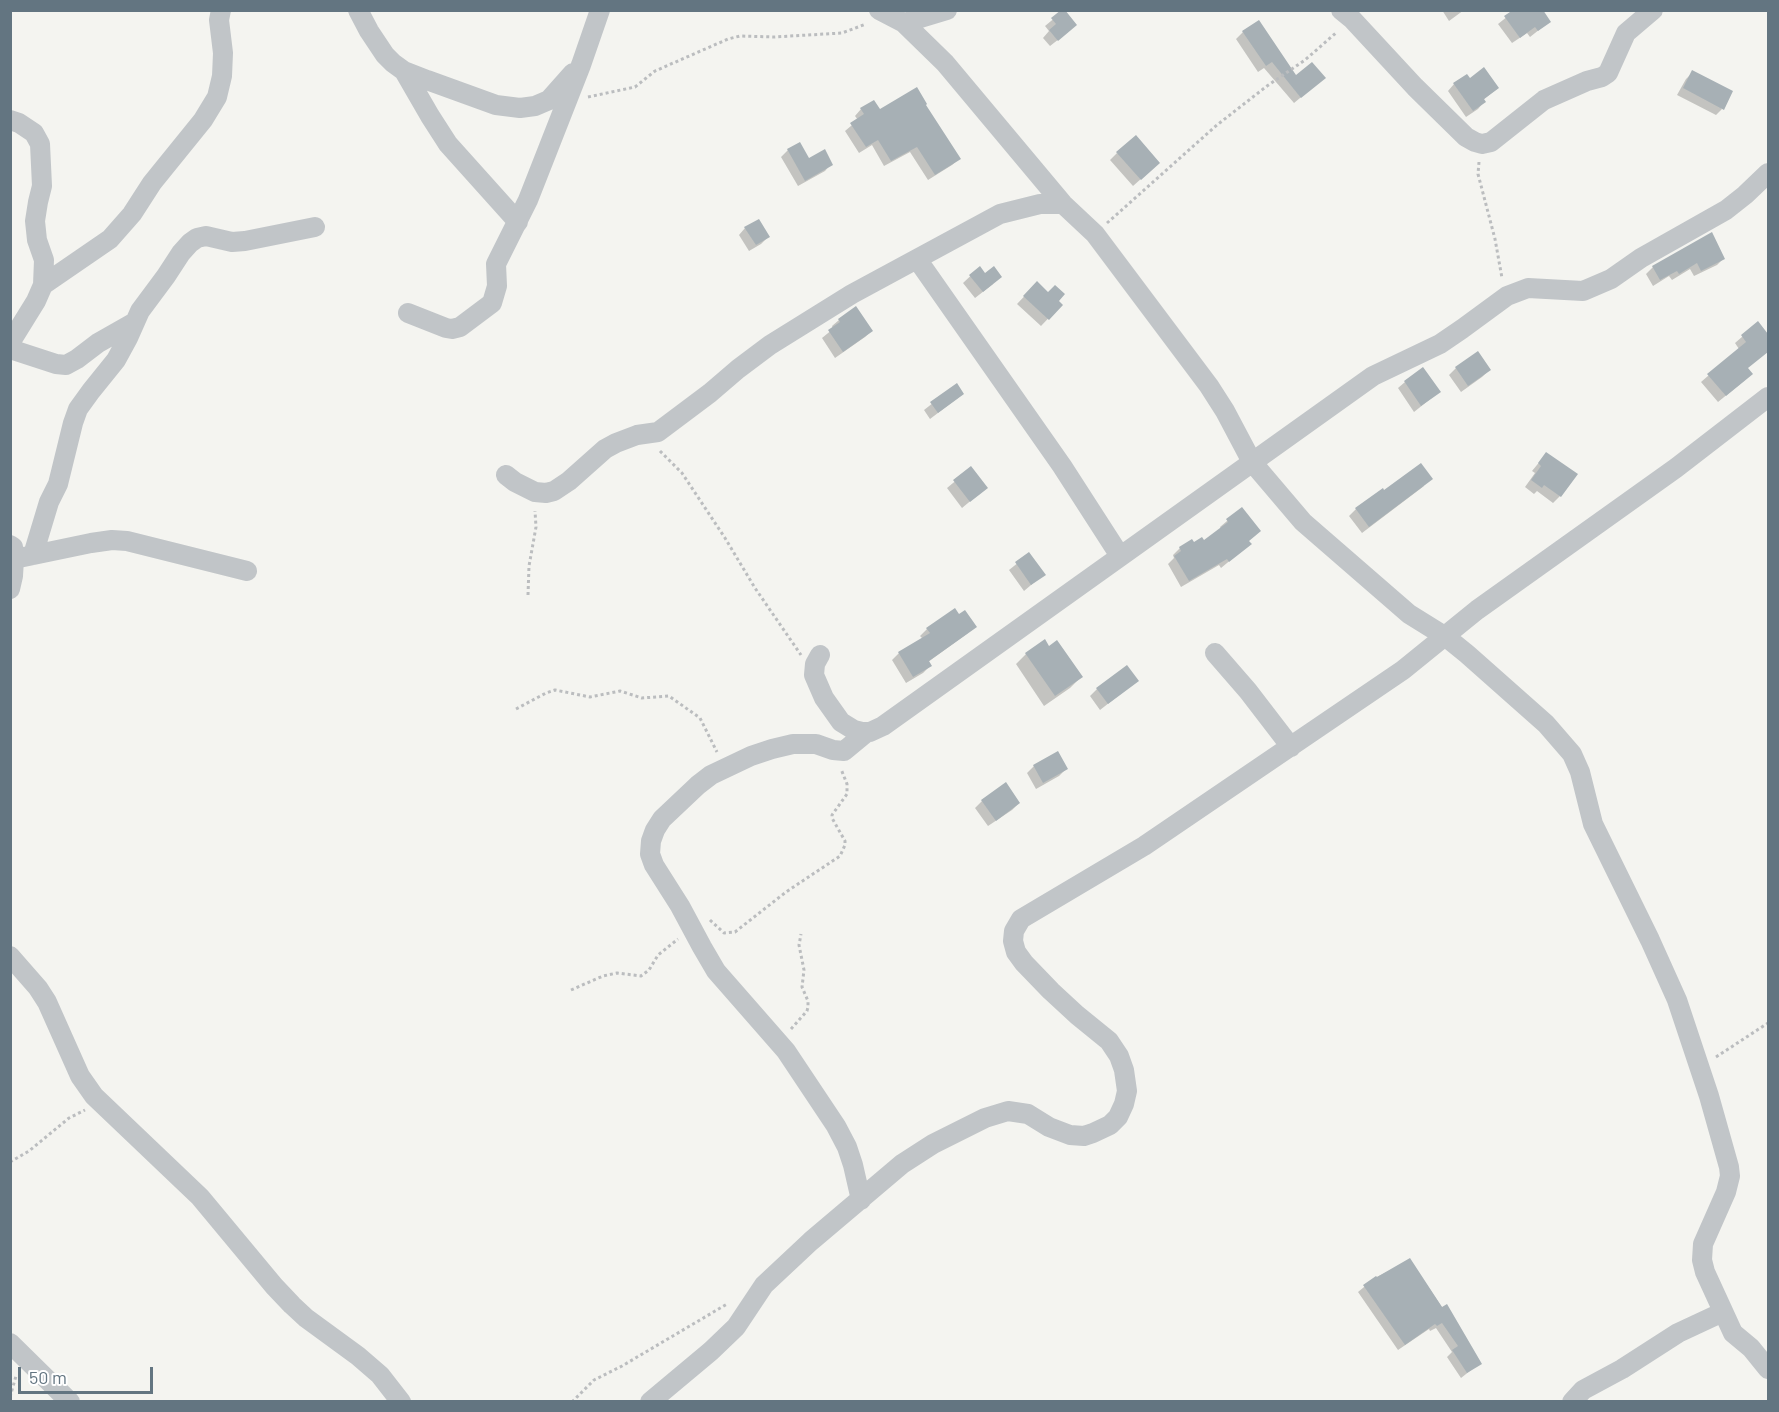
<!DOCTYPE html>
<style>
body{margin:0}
#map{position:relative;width:1779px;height:1412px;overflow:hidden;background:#f4f4f0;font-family:Barlow,sans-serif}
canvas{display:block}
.frame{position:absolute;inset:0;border:12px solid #637581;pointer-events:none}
.scale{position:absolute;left:18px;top:1367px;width:135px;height:27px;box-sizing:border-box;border:3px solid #637581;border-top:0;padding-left:8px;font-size:18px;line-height:21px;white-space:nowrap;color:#637581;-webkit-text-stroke:4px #fff;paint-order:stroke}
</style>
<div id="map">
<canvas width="1779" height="1412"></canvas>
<div class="frame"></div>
<div class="scale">50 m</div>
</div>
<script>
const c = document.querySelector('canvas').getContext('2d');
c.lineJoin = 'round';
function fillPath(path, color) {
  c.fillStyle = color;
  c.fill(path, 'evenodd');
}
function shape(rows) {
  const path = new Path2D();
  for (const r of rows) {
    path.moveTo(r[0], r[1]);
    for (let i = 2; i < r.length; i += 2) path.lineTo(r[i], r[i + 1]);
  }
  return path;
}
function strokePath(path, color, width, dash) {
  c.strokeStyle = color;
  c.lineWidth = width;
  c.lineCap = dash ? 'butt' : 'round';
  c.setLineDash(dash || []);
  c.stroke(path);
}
fillPath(shape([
 [1442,10,1464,10,1449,21],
 [1511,10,1541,10,1549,22,1530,37,1527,33,1512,43,1498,24,1513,12],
 [1063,11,1068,32,1050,46,1043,38,1049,31,1045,26],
 [1243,32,1296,77,1317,84,1294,103,1264,68,1258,72,1236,39],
 [1693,72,1722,109,1716,115,1677,95,1686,79],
 [1454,84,1498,88,1483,100,1484,102,1478,109,1466,117,1448,91],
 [924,105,959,159,952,165,928,180,910,152,884,166,872,145,859,153,845,131,858,120,855,116,861,109,879,111],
 [788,150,809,160,831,164,825,171,798,186,781,157],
 [1117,153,1151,170,1133,186,1110,160],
 [745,228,768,237,761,244,749,251,739,235],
 [1711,234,1724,258,1717,265,1694,276,1690,269,1672,280,1669,276,1653,286,1646,274,1653,267],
 [979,268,993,284,975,298,963,283],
 [1037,283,1061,305,1041,326,1017,304],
 [839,320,871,331,865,337,835,358,822,338,833,329,832,326],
 [1758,323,1768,337,1768,351,1747,368,1745,380,1718,402,1701,382,1739,349,1735,343],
 [1478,353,1489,370,1482,377,1461,392,1449,375,1456,368],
 [1405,382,1439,392,1414,412,1398,388],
 [956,385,963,394,930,419,924,410],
 [1546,454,1560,496,1553,503,1537,491,1534,494,1525,487,1535,473,1532,471],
 [971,468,986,488,962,508,947,488],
 [1424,486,1362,533,1349,516,1356,509,1384,492],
 [1242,509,1248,541,1250,544,1221,568,1219,565,1181,587,1168,564,1174,558,1173,555,1180,548,1204,542,1221,529,1220,527,1227,521],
 [1029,554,1044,574,1024,591,1009,570],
 [927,629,968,633,928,662,930,666,923,673,906,683,892,660,899,653,923,639,920,636],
 [1026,654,1081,677,1070,688,1044,706,1016,664],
 [1137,681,1100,710,1090,696,1097,689],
 [1034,766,1066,769,1059,776,1036,789,1027,773],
 [982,801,1019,803,1012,810,988,826,975,808],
 [1410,1260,1480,1363,1461,1378,1447,1357,1452,1352,1436,1328,1430,1331,1429,1329,1398,1350,1358,1292,1375,1278]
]), '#0003');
fillPath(shape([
 [1061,10,1065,10,1077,25,1058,41,1049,30,1056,24,1051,18],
 [1513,10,1543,10,1551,22,1538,31,1535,27,1520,38,1504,16],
 [1259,20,1296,75,1312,62,1326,78,1301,98,1272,62,1266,66,1242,31],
 [1484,67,1499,88,1484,99,1486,102,1473,111,1453,83,1467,74,1470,78],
 [1692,70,1733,91,1724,110,1683,88],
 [917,87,927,104,926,105,961,159,935,175,917,147,891,161,878,140,866,147,850,123,864,114,860,108,874,100,880,109],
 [1136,135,1160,163,1141,180,1116,152],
 [800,142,809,158,825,149,833,165,805,181,787,149],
 [759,219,770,237,756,245,744,227],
 [1712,232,1725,259,1701,271,1697,263,1679,274,1677,271,1660,280,1652,266],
 [980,266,985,273,994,266,1002,277,983,292,969,275],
 [1037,281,1048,292,1055,285,1065,294,1059,301,1063,305,1049,320,1023,296],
 [856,306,873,331,843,352,828,330,840,322,838,319],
 [1758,321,1768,334,1768,352,1748,368,1753,374,1726,396,1707,374,1746,342,1741,335],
 [1478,351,1491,370,1468,386,1455,367],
 [1423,367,1441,392,1421,406,1404,381],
 [957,383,964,394,938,413,930,402],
 [1546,452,1578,474,1561,497,1544,485,1542,488,1531,480,1541,466,1538,463],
 [1421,463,1433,479,1369,527,1355,508,1383,488,1384,490],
 [971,466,988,488,970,502,953,480],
 [1242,507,1261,531,1249,541,1252,544,1229,562,1227,559,1189,581,1174,556,1181,551,1179,547,1192,539,1194,542,1202,537,1204,540,1228,522,1226,519],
 [1029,552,1046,575,1031,585,1015,562],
 [955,608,959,614,965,610,977,627,929,661,932,666,913,677,898,652,930,633,926,628],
 [1045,639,1049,646,1057,640,1083,677,1055,696,1025,653],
 [1127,665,1139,681,1108,704,1096,688],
 [1058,751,1068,769,1043,783,1033,765],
 [1006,782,1020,803,996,821,981,800],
 [1410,1258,1442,1307,1447,1304,1482,1364,1467,1373,1452,1350,1458,1346,1442,1323,1437,1326,1435,1324,1405,1345,1363,1285,1376,1276,1377,1277]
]), '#a7b0b5');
strokePath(shape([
 [588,97,635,87,655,71,728,39,740,36,774,37,842,33,866,24],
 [1479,162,1478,174,1495,239,1502,278],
 [1107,223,1217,125,1267,86,1305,60,1337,32],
 [660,451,682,473,725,538,755,588,801,655],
 [528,595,529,566,536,527,535,511],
 [516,709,546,693,555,690,590,697,620,691,642,698,669,696,700,718,717,752],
 [710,920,724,933,735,932,786,892,840,856,845,845,845,841,832,818,832,815,847,794,847,784,841,769],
 [571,990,603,976,617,973,641,976,649,970,658,955,678,939],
 [791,1029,807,1011,808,1007,808,1001,802,987,804,970,799,945,801,934],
 [1716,1057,1768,1023],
 [10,1162,29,1151,69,1118,85,1110],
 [10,1397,16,1376],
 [572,1402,594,1380,622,1366,727,1304]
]), '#bbbdbf', 3, [3, 3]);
strokePath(shape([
 [358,10,369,31,385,55,393,63,404,71,427,80,496,105,520,108,535,106,549,100,573,73],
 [879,10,904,23,945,63,1063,204,1095,234,1209,386,1225,411,1252,462,1303,522,1409,614,1446,637,1467,654,1546,724,1572,754,1580,772,1593,824,1650,940,1677,1000,1709,1096,1729,1167,1730,1176,1726,1192,1703,1244,1702,1260,1705,1272,1733,1333,1751,1348,1768,1369],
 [1341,10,1352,19,1415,87,1466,137,1475,142,1482,144,1491,142,1544,100,1587,81,1602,77,1608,73,1626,33,1653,10],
 [904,23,947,10],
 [404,71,430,116,448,144,518,222],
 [10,120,19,123,34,133,40,144,42,186,38,202,35,221,37,240,44,260,43,285,36,301,10,343],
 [917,259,1062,466,1120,556],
 [43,285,110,239,132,214,152,183,203,120,217,97,222,76,223,53,219,20,221,10],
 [408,313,446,328,452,329,460,327,492,303,497,286,496,264,528,200,581,65,600,10],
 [10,349,56,364,66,365,77,359,98,343,135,322],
 [506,475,515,482,535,492,546,493,554,491,569,481,605,449,616,443,637,435,658,432,710,393,738,369,770,345,852,294,1000,214,1040,204,1063,204],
 [10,545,13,547,14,559,13,576,10,589],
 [33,555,49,502,58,484,73,423,78,409,91,391,116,360,128,338,140,311,166,276,181,253,190,243,197,238,206,236,232,242,245,241,315,227],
 [14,559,91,543,112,540,127,541,247,571],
 [1215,653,1248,691,1291,747],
 [820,655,815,664,814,675,824,698,841,722,854,730,862,732,870,732,883,726,1373,376,1440,344,1462,329,1507,296,1528,288,1583,291,1611,279,1641,258,1726,210,1745,195,1768,173],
 [10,956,38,988,47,1002,80,1076,94,1096,200,1197,274,1286,292,1305,306,1318,358,1356,380,1375,401,1402],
 [861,1200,853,1165,847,1147,836,1126,786,1051,716,971,702,947,680,906,654,865,650,854,651,841,655,830,662,819,698,785,711,775,751,756,772,749,793,744,816,744,833,750,844,751,867,732],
 [10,1343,70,1402],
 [650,1402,711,1351,736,1327,764,1285,811,1241,902,1164,933,1144,985,1118,1008,1111,1028,1114,1049,1127,1070,1135,1084,1136,1093,1133,1110,1125,1118,1117,1124,1104,1127,1091,1124,1070,1119,1056,1109,1041,1077,1015,1051,991,1024,963,1016,952,1013,941,1014,931,1021,919,1144,846,1403,670,1477,610,1676,468,1768,397],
 [1572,1402,1583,1390,1622,1369,1678,1333,1723,1312]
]), '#c1c5c8', 20);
</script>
